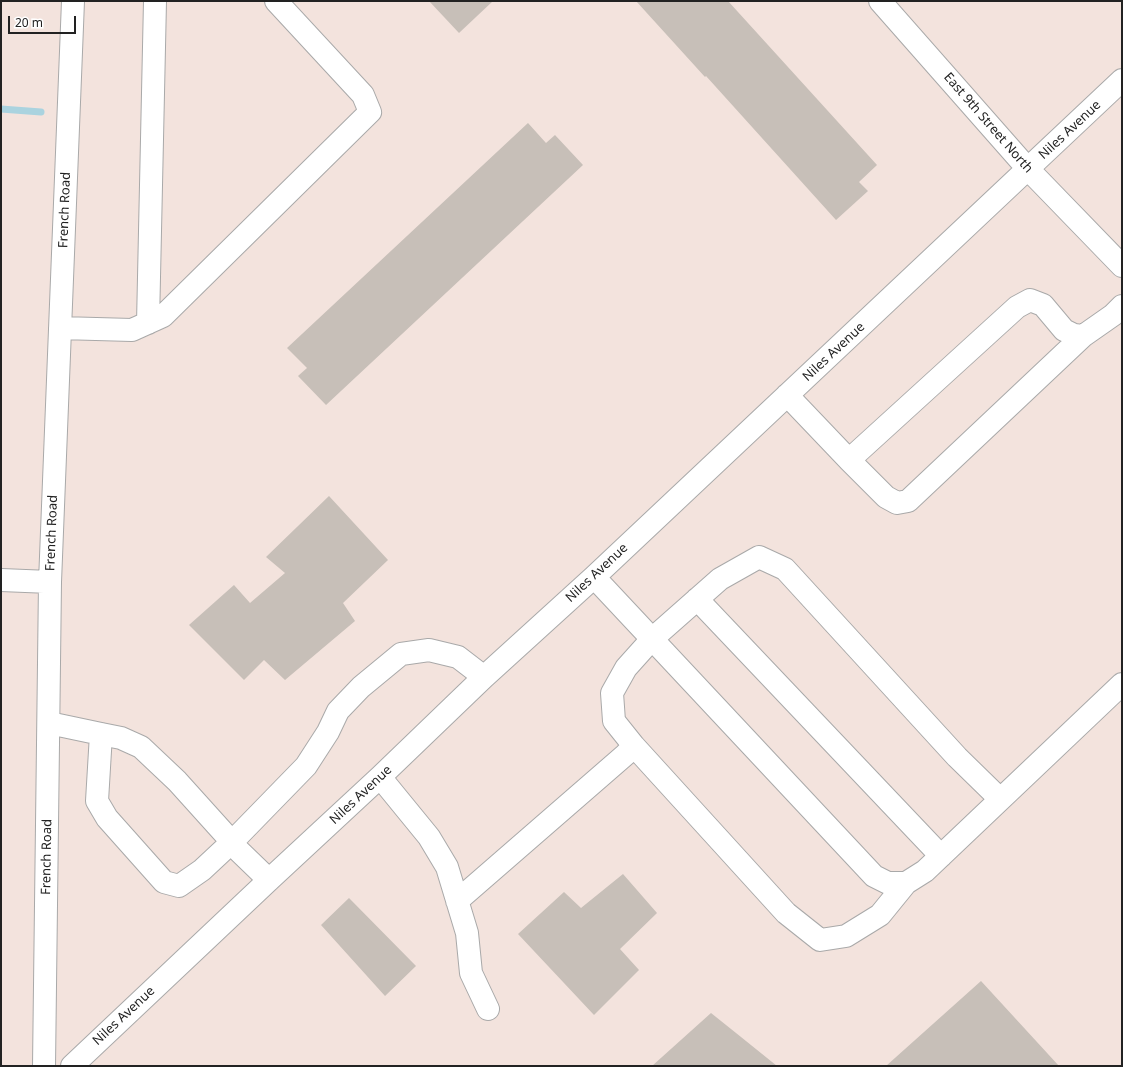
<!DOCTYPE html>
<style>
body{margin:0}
#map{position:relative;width:1123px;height:1067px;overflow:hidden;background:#f2efe9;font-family:"Noto Sans",sans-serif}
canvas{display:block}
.frame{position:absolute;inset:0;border:2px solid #222;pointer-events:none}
.scale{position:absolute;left:8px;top:16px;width:68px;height:18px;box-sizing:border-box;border:2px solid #222;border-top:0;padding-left:5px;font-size:12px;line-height:14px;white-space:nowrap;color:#222;-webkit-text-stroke:3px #fff;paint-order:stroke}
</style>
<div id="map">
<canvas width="1123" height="1067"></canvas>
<div class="frame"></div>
<div class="scale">20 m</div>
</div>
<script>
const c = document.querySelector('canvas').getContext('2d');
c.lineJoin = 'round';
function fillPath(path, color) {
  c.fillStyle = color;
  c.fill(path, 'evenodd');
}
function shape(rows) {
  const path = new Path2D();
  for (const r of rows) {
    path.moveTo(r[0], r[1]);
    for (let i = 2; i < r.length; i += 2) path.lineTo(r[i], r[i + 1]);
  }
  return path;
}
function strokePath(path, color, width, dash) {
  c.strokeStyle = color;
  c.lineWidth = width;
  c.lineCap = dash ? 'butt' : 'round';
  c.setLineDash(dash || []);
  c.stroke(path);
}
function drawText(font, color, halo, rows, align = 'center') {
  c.font = font + ' "Noto Sans",sans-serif';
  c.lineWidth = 3.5;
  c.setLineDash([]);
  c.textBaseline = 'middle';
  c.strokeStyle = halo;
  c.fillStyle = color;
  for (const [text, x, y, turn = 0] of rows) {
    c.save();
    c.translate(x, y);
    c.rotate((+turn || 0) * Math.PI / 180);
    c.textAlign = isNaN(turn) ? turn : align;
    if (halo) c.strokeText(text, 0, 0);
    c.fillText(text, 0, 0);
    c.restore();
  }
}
fillPath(shape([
 [1,1,1122,1,1122,1066,1,1066]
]), '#f3e3dd');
strokePath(shape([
 [1,109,41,112]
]), '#aad3df', 7);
fillPath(shape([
 [429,1,493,1,459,33],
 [636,1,728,1,877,165,859,182,868,191,836,220,706,76,705,77],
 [528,123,546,143,555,135,583,165,326,405,298,376,307,368,287,348],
 [329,496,388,560,343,603,355,621,285,680,264,660,244,680,189,625,234,585,250,603,285,573,266,557],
 [623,874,657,913,620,949,639,970,594,1015,518,934,564,892,581,908],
 [349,898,416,966,385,996,321,925],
 [981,981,1059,1066,886,1066],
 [711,1013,741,1037,777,1066,652,1066]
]), '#c7bfb8');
const minor = shape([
 [880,1,1028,169,1122,266],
 [148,323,155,1],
 [60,328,132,330,163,316,370,112,363,95,276,1],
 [787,395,849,460,1017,307,1030,300,1043,305,1064,330,1074,335,1083,336,1113,315,1122,306],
 [849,460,886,497,897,503,908,501,1083,336],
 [594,577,874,876,888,883,906,883,925,871,1122,684],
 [1,580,50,582],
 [697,599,941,856],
 [49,723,101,734,121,738,141,747,177,781,232,842,202,870,179,886,164,882,107,818,97,801,101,734],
 [634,746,786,913,820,940,846,936,880,915,906,883],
 [380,777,429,837,447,867,467,933,471,973,488,1009],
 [269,880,239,851,232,842,306,766,328,732,338,711,361,687,401,654,429,650,458,657,484,677],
 [457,901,625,755,634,746,614,721,612,693,626,668,652,639,720,579,759,557,785,569,957,757,1000,799],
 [44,1066,50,582,73,1],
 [72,1066,269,880,380,777,484,677,594,577,1122,80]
]);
strokePath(minor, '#a9a9a9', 24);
strokePath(minor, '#fff', 22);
drawText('13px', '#222', '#fff', [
 ["East 9th Street North",988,123,49],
 ["Niles Avenue",1070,130,-43],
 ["French Road",65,210,-88],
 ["Niles Avenue",834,352,-43],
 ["French Road",52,533,-88],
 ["Niles Avenue",597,573,-43],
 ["Niles Avenue",361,795,-43],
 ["French Road",47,857,-89],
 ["Niles Avenue",124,1016,-43]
]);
</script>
